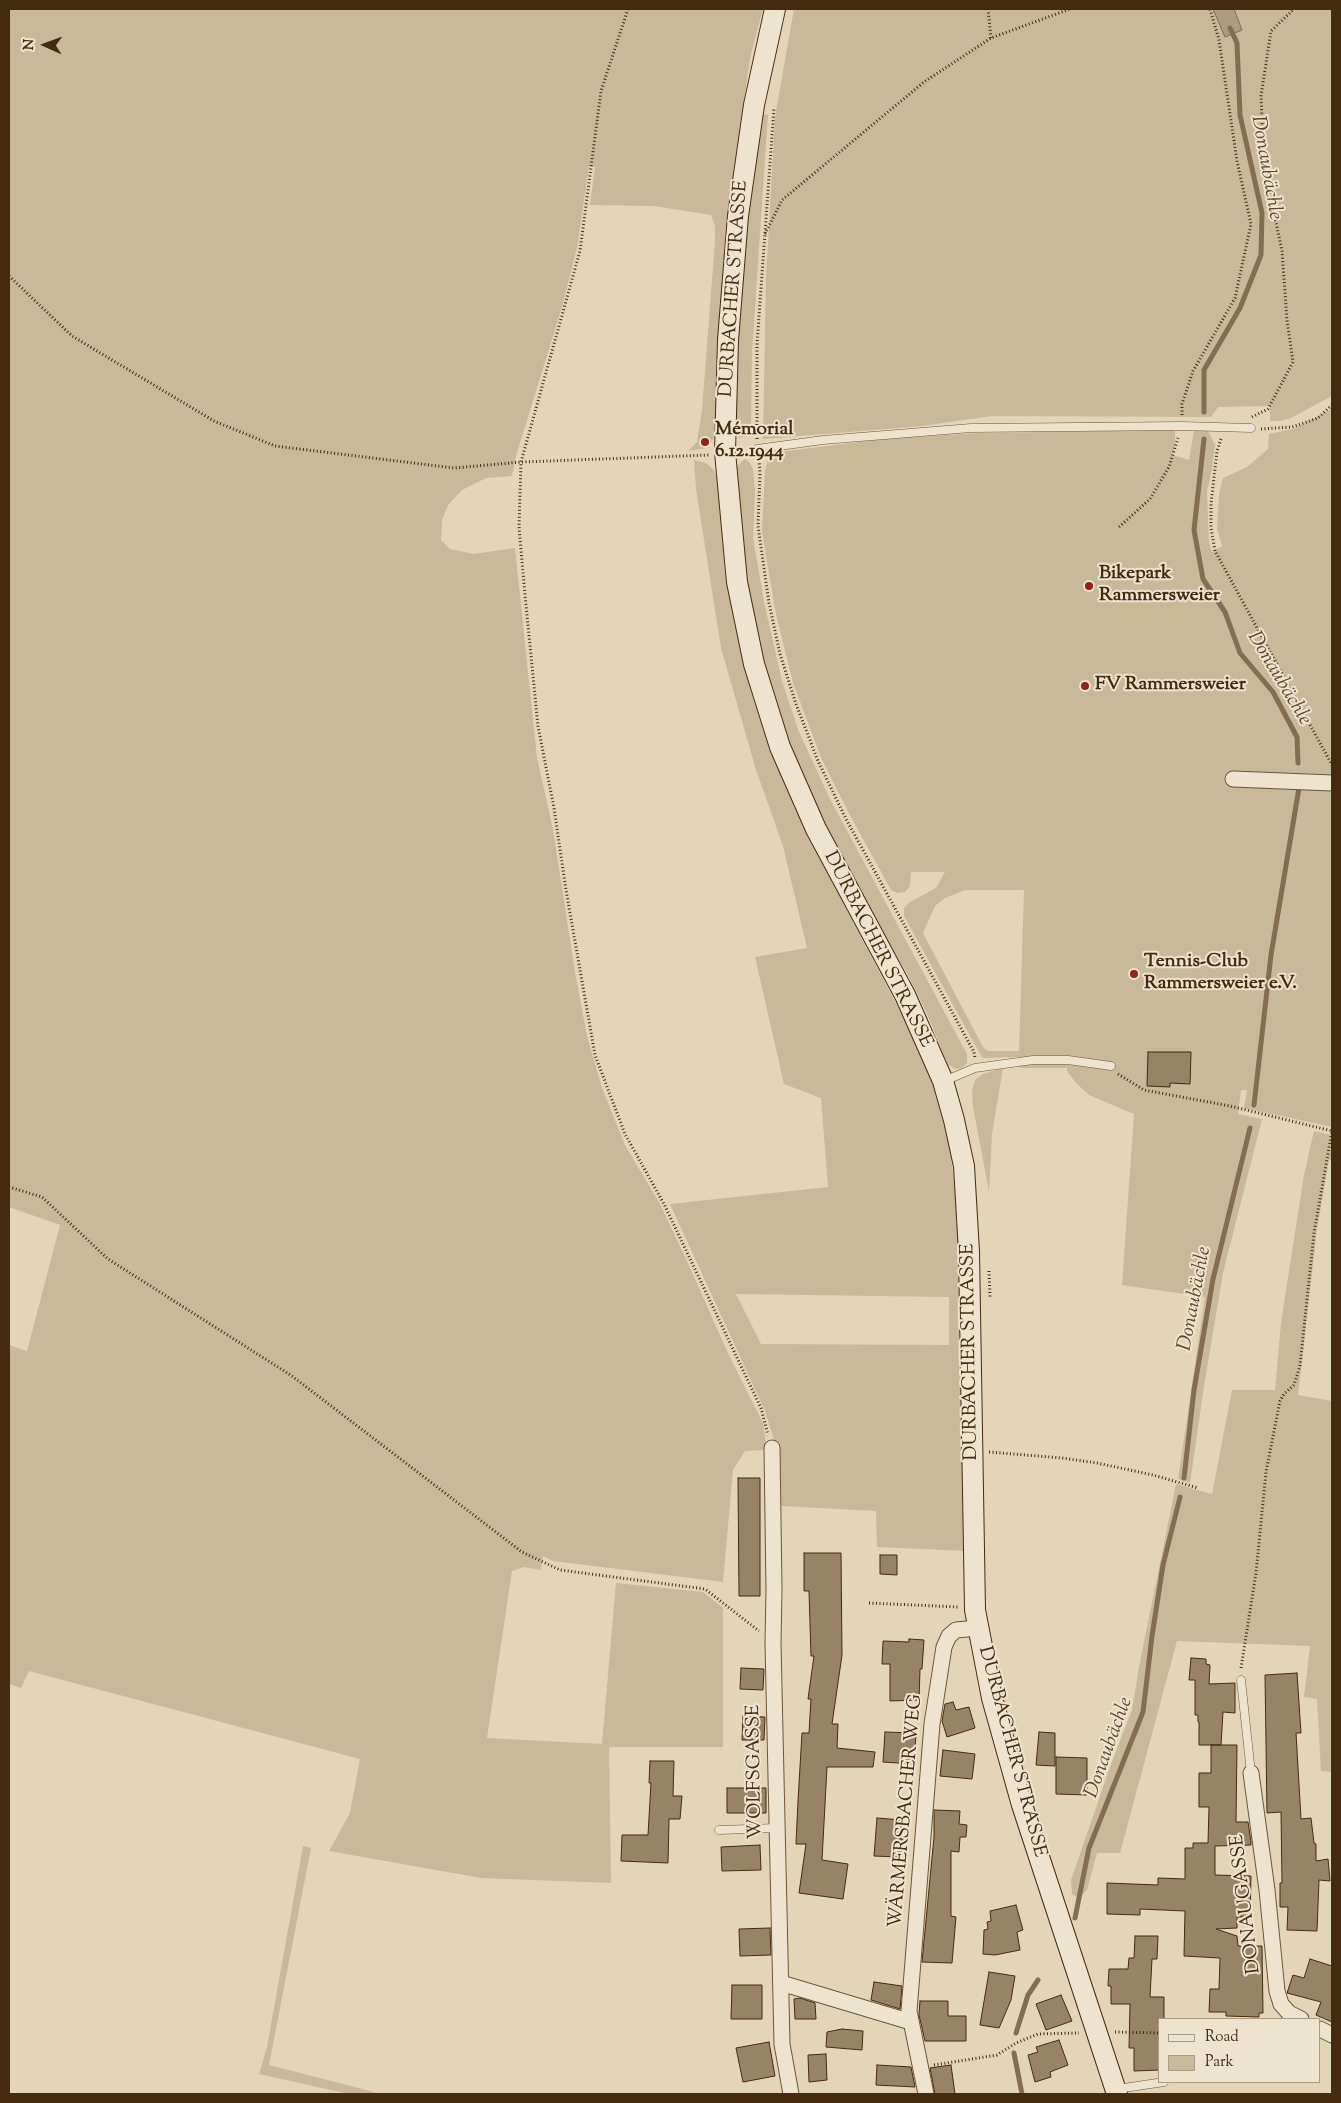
<!DOCTYPE html>
<meta charset="utf-8">
<style>
body{margin:0}
#map{position:relative;width:1341px;height:2103px;overflow:hidden;background:#e3d6b6;font-family:"Sorts Mill Goudy",serif}
canvas{display:block}
.frame{position:absolute;inset:0;border:10px solid #452b0d;pointer-events:none}
.legend{position:absolute;left:1158px;top:2018px;width:162px;height:65px;box-sizing:border-box;background:#ede4d0;border:1px solid #aa9a82;margin:0;padding:6px 9px;list-style:none;font-size:15px;color:#452b0d}
.legend li{display:flex;align-items:center;gap:10px;height:25px}
.legend b{width:25px;border:1px solid #aa9a82}
.north{position:absolute;left:20px;top:20px;width:50px;height:50px;-webkit-text-stroke:4px #ede4d0;paint-order:stroke;rotate:272deg;font-size:14px;font-weight:700;line-height:20px;text-align:center;color:#452b0d}
.north::after{content:'';display:block;margin:auto;width:18px;height:22px;background:#452b0d;clip-path:polygon(50% 0,100% 100%,50% 72%,0 100%)}
</style>
<div id="map">
<canvas width="1341" height="2103"></canvas>
<div class="frame"></div>
<ul class="legend">
<li><b style="height:6px;background:#ede4d0"></b>Road</li>
<li><b style="height:14px;background:#c8b999"></b>Park</li>
</ul>
<div class="north">N</div>
</div>
<script>
const c = document.querySelector('canvas').getContext('2d');
c.lineJoin = 'round';
function fillPath(path, color) {
  c.fillStyle = color;
  c.fill(path, 'evenodd');
}
function shape(rows) {
  const path = new Path2D();
  for (const r of rows) {
    path.moveTo(r[0], r[1]);
    for (let i = 2; i < r.length; i += 2) path.lineTo(r[i], r[i + 1]);
  }
  return path;
}
function strokePath(path, color, width, dash) {
  c.strokeStyle = color;
  c.lineWidth = width;
  c.lineCap = dash ? 'butt' : 'round';
  c.setLineDash(dash || []);
  c.stroke(path);
}
function drawText(font, color, halo, rows, align = 'center') {
  c.font = font + ' "Sorts Mill Goudy",serif';
  c.lineWidth = 4;
  c.setLineDash([]);
  c.textBaseline = 'middle';
  c.strokeStyle = halo;
  c.fillStyle = color;
  for (const [text, x, y, turn = 0] of rows) {
    c.save();
    c.translate(x, y);
    c.rotate((+turn || 0) * Math.PI / 180);
    c.textAlign = isNaN(turn) ? turn : align;
    if (halo) c.strokeText(text, 0, 0);
    c.fillText(text, 0, 0);
    c.restore();
  }
}
fillPath(shape([
 [9,9,763,9,750,58,726,224,715,419,714,437,708,448,688,451,697,442,702,410,715,241,715,226,711,215,654,206,590,205,595,167,589,167,577,248,562,307,516,456,512,476,486,478,462,490,448,505,442,520,441,540,450,549,474,554,515,548,537,758,553,829,575,972,587,1036,602,1088,625,1145,660,1204,686,1259,727,1351,763,1423,765,1436,766,1450,745,1451,733,1470,723,1582,553,1561,543,1556,541,1570,524,1567,512,1571,487,1738,602,1744,616,1583,703,1592,723,1608,723,1747,609,1747,611,1883,481,1878,329,1851,350,1813,360,1759,29,1671,21,1688,9,1684,9,1345,27,1351,60,1225,9,1207],
 [794,9,1332,9,1332,396,1291,418,1280,421,1270,421,1270,406,1218,407,1211,417,992,416,922,426,763,439,766,279,775,117],
 [762,114,768,115,752,352,751,426,748,436,739,438,735,426,735,396,741,284,751,176],
 [1332,409,1332,1127,1244,1108,1247,1090,1241,1090,1238,1114,1262,1119,1223,1273,1204,1386,1190,1483,1178,1479,1205,1297,1122,1285,1134,1114,1089,1095,1076,1083,1067,1071,1067,1068,1020,1068,1019,1057,983,1058,979,1052,904,916,904,908,910,902,936,888,945,872,911,872,910,886,905,892,897,893,891,890,852,819,822,760,793,683,776,614,764,544,762,530,765,471,769,456,779,452,883,439,977,433,1175,430,1175,446,1172,455,1189,460,1194,431,1207,429,1215,445,1212,469,1207,492,1209,543,1212,552,1222,546,1217,528,1219,494,1223,478,1247,467,1268,449,1269,434,1293,429],
 [965,890,1024,890,1019,1051,987,1051,983,1047,923,933,935,906,945,898],
 [745,459,750,463,753,469,755,490,753,537,764,602,782,681,799,732,830,799,967,1054,967,1063,962,1068,956,1069,948,1065,927,1014,907,973,864,903,827,830,799,770,772,697,752,614,740,538,736,467],
 [694,460,706,463,714,470,718,481,725,573,740,650,754,701,783,781,842,901,912,1034,934,1080,950,1149,960,1231,965,1551,877,1547,876,1511,781,1506,777,1450,765,1411,670,1204,828,1187,821,1098,784,1084,755,957,807,948,783,846,756,770,721,648,696,489],
 [736,1294,949,1297,949,1345,761,1344],
 [1003,1068,992,1134,989,1192,973,1107,972,1090,975,1080,983,1074],
 [1314,1131,1332,1135,1332,1160,1329,1160,1317,1229,1298,1395,1332,1401,1332,1772,1321,1771,1317,1699,1304,1697,1310,1646,1177,1641,1120,1853,1097,1853,1087,1890,1079,1898,1072,1894,1071,1880,1111,1764,1132,1710,1139,1667,1176,1484,1212,1494,1232,1390,1275,1390,1281,1323,1293,1245,1304,1175],
 [303,1846,311,1848,269,2065,382,2094,349,2094,259,2074,267,2047]
]), '#c8b999');
const water = shape([
 [1213,9,1234,9,1242,30,1225,37,1213,9]
]);
fillPath(water, '#ad9c7d');
strokePath(water, '#836f50', 1);
strokePath(shape([
 [1204,412,1204,370,1240,308,1261,255,1262,213,1240,115,1237,43,1230,28],
 [1204,439,1194,530,1203,579,1225,612,1240,653,1273,692,1297,737,1298,763],
 [1254,1105,1271,955,1299,788],
 [1184,1478,1194,1390,1213,1279,1250,1128],
 [1075,1918,1089,1848,1143,1712,1152,1636,1163,1565,1180,1497],
 [1016,2033,1028,1995,1038,1980],
 [1014,2053,1022,2094]
]), '#836f50', 5);
const building = shape([
 [1148,1052,1191,1052,1190,1084,1170,1083,1170,1087,1147,1086,1148,1052],
 [738,1478,760,1478,760,1596,739,1596,738,1478],
 [804,1553,841,1553,842,1655,832,1724,838,1724,837,1748,875,1752,873,1767,827,1767,822,1860,848,1864,843,1899,799,1893,806,1844,796,1844,798,1801,802,1733,809,1733,811,1699,808,1699,814,1656,811,1656,809,1591,804,1591,804,1553],
 [880,1555,897,1555,897,1575,880,1574,880,1555],
 [909,1639,924,1640,922,1669,920,1669,919,1700,890,1701,890,1664,882,1664,883,1641,909,1642,909,1639],
 [1191,1658,1206,1659,1206,1664,1210,1665,1209,1684,1235,1683,1235,1713,1223,1712,1221,1745,1199,1745,1199,1722,1198,1722,1198,1715,1195,1715,1195,1680,1189,1680,1191,1658],
 [741,1668,764,1669,763,1690,740,1689,741,1668],
 [1297,1673,1301,1733,1296,1733,1301,1819,1311,1818,1314,1843,1316,1844,1316,1861,1328,1859,1330,1881,1319,1880,1317,1931,1287,1930,1288,1907,1280,1907,1280,1883,1282,1883,1281,1812,1267,1813,1265,1675,1297,1673],
 [953,1702,956,1710,969,1707,975,1728,947,1737,942,1721,945,1704,953,1702],
 [743,1716,765,1717,764,1740,742,1740,743,1716],
 [885,1732,916,1733,914,1764,883,1762,885,1732],
 [1039,1732,1055,1733,1055,1766,1036,1765,1039,1732],
 [1211,1745,1237,1745,1236,1822,1248,1822,1251,1842,1251,1845,1215,1846,1215,1875,1251,1876,1250,1917,1237,1917,1237,1928,1216,1929,1237,1936,1238,1946,1262,1946,1263,2013,1259,2013,1259,2017,1226,2016,1226,2012,1209,2012,1210,1989,1219,1989,1220,1958,1184,1956,1185,1911,1140,1909,1140,1915,1107,1914,1107,1883,1158,1885,1158,1878,1185,1879,1185,1848,1193,1848,1193,1843,1208,1843,1209,1807,1199,1807,1199,1773,1211,1773,1211,1745],
 [943,1750,975,1754,972,1779,940,1776,943,1750],
 [1056,1757,1087,1758,1087,1795,1056,1794,1056,1757],
 [650,1761,674,1761,673,1796,682,1796,680,1819,669,1819,668,1863,621,1861,622,1835,648,1835,651,1783,649,1783,650,1761],
 [727,1788,766,1788,766,1813,727,1813,727,1788],
 [934,1810,960,1811,959,1824,967,1825,966,1837,960,1837,959,1852,951,1851,951,1916,956,1917,952,1963,922,1962,934,1837,934,1810],
 [877,1818,902,1820,900,1839,903,1839,902,1853,898,1853,898,1857,874,1856,877,1818],
 [760,1845,761,1870,722,1871,721,1847,760,1845],
 [1016,1905,1023,1930,1017,1932,1020,1950,995,1955,983,1954,984,1930,988,1929,987,1922,991,1921,990,1911,1016,1905],
 [770,1928,771,1955,740,1956,739,1929,770,1928],
 [1135,1936,1158,1936,1157,1959,1152,1959,1150,1997,1164,1997,1164,2019,1160,2019,1160,2070,1134,2071,1134,2048,1129,2048,1130,2004,1111,2004,1111,1986,1108,1986,1109,1969,1128,1969,1129,1958,1134,1958,1135,1936],
 [1310,1959,1332,1966,1332,2022,1316,2015,1321,2002,1287,1993,1293,1975,1304,1978,1310,1959],
 [989,1972,1015,1976,1011,2000,999,2028,980,2025,989,1972],
 [874,1982,902,1986,900,2009,871,2000,874,1982],
 [732,1985,762,1985,762,2019,731,2019,732,1985],
 [1061,1995,1072,2021,1046,2030,1036,2004,1061,1995],
 [800,1998,815,2003,816,2019,795,2019,794,1999,800,1998],
 [920,2001,948,2001,948,2016,966,2016,966,2041,925,2041,919,2015,920,2001],
 [842,2029,863,2031,862,2050,826,2047,827,2032,842,2029],
 [1059,2040,1068,2065,1050,2072,1051,2077,1035,2082,1028,2055,1038,2052,1036,2047,1059,2040],
 [769,2042,775,2076,743,2082,736,2048,769,2042],
 [826,2054,827,2080,809,2082,808,2055,826,2054],
 [877,2065,911,2067,915,2087,876,2085,877,2065],
 [951,2065,955,2094,935,2094,930,2068,951,2065]
]);
fillPath(building, '#978465');
strokePath(building, '#452b0d', 1);
const lane = shape([
 [757,449,823,440,971,428,1182,426,1251,428],
 [944,1081,975,1068,1033,1060,1068,1060,1111,1066],
 [1241,1680,1251,1773],
 [719,1830,777,1828],
 [1117,2089,1164,2082]
]);
const street = shape([
 [1233,779,1332,783],
 [772,1448,774,1590,773,1643,782,2044,791,2094],
 [1251,1773,1267,1890,1277,1991,1281,2004,1289,2013,1301,2019],
 [781,1983,911,2022],
 [1320,2029,1332,2035],
 [926,2094,909,2011,932,1724,944,1647,949,1636,956,1630,978,1628]
]);
const secondary = shape([
 [775,9,754,105,738,216,728,340,725,452,737,582,754,664,780,747,816,829,905,995,943,1081,954,1120,964,1166,969,1252,975,1610,992,1698,1022,1805,1117,2094]
]);
strokePath(lane, '#6c5637', 9);
strokePath(street, '#6c5637', 17);
strokePath(secondary, '#452b0d', 22);
strokePath(shape([
 [628,9,601,91,580,251,521,462,519,527,525,595,538,726,554,808,566,890,595,1055,625,1134,664,1204,761,1408,768,1435],
 [988,9,991,38],
 [765,234,782,200,924,82,991,38,1070,9],
 [9,276,72,336,214,421,275,446,454,468,521,462,709,455],
 [1182,415,1182,404,1193,371,1235,298,1251,224,1237,161,1219,40,1210,9],
 [1252,417,1268,409,1293,362,1287,320,1282,251,1264,165,1261,96,1271,31,1294,9],
 [1261,429,1292,427,1318,418,1332,405],
 [757,439,757,344,774,108],
 [1221,439,1217,451,1211,504,1211,528,1215,551,1332,765],
 [759,460,760,473,758,526,769,603,780,654,796,704,818,761,846,819,974,1052,975,1058],
 [1119,527,1150,499,1169,467,1178,438],
 [1118,1074,1144,1090,1230,1106,1332,1131],
 [9,1187,42,1197,108,1259,292,1376,522,1552,560,1570,705,1589,759,1631],
 [989,1271,990,1297],
 [989,1452,1062,1458,1097,1463,1153,1475,1198,1488],
 [869,1603,958,1607],
 [1241,1668,1256,1573,1266,1472,1280,1401,1284,1394,1294,1385,1300,1366,1314,1233,1332,1131],
 [1115,2032,1160,2033],
 [934,2065,997,2055,1016,2043,1038,2034,1079,2033]
]), '#452b0d', 3, [1, 2.5]);
strokePath(lane, '#ede4d0', 8);
strokePath(street, '#ede4d0', 15);
strokePath(secondary, '#ede4d0', 20);
for (const [x, y, r, color] of [
 [705,442,5,"#8f2418"],
 [1089,586,5,"#8f2418"],
 [1085,686,5,"#8f2418"],
 [1134,974,5,"#8f2418"]
]) {
  const dot = new Path2D();
  dot.arc(x, y, r, 0, 2 * Math.PI);
  c.fillStyle = color;
  c.fill(dot);
  strokePath(dot, '#ede4d0', 2);
}
drawText('19px', '#452b0d', '#ede4d0', [
 ["DURBACHER STRASSE",735,289,-86],
 ["DURBACHER STRASSE",877,950,63],
 ["DURBACHER STRASSE",971,1352,-91],
 ["DURBACHER STRASSE",1011,1752,75],
 ["WOLFSGASSE",756,1772,-91],
 ["WÄRMERSBACHER WEG",907,1811,-85],
 ["DONAUGASSE",1247,1904,-97]
]);
drawText('bold 19px', '#452b0d', '#ede4d0', [
 ["Mémorial",715,431],
 ["6.12.1944",715,453],
 ["Bikepark",1099,575],
 ["Rammersweier",1099,597],
 ["FV Rammersweier",1095,686],
 ["Tennis-Club",1144,963],
 ["Rammersweier e.V.",1144,985]
], 'left');
drawText('italic 20px', '#5f4729', '#ede4d0', [
 ["Donaubächle",1265,168,80],
 ["Donaubächle",1278,679,59],
 ["Donaubächle",1196,1299,-79],
 ["Donaubächle",1110,1748,-70]
]);
</script>
